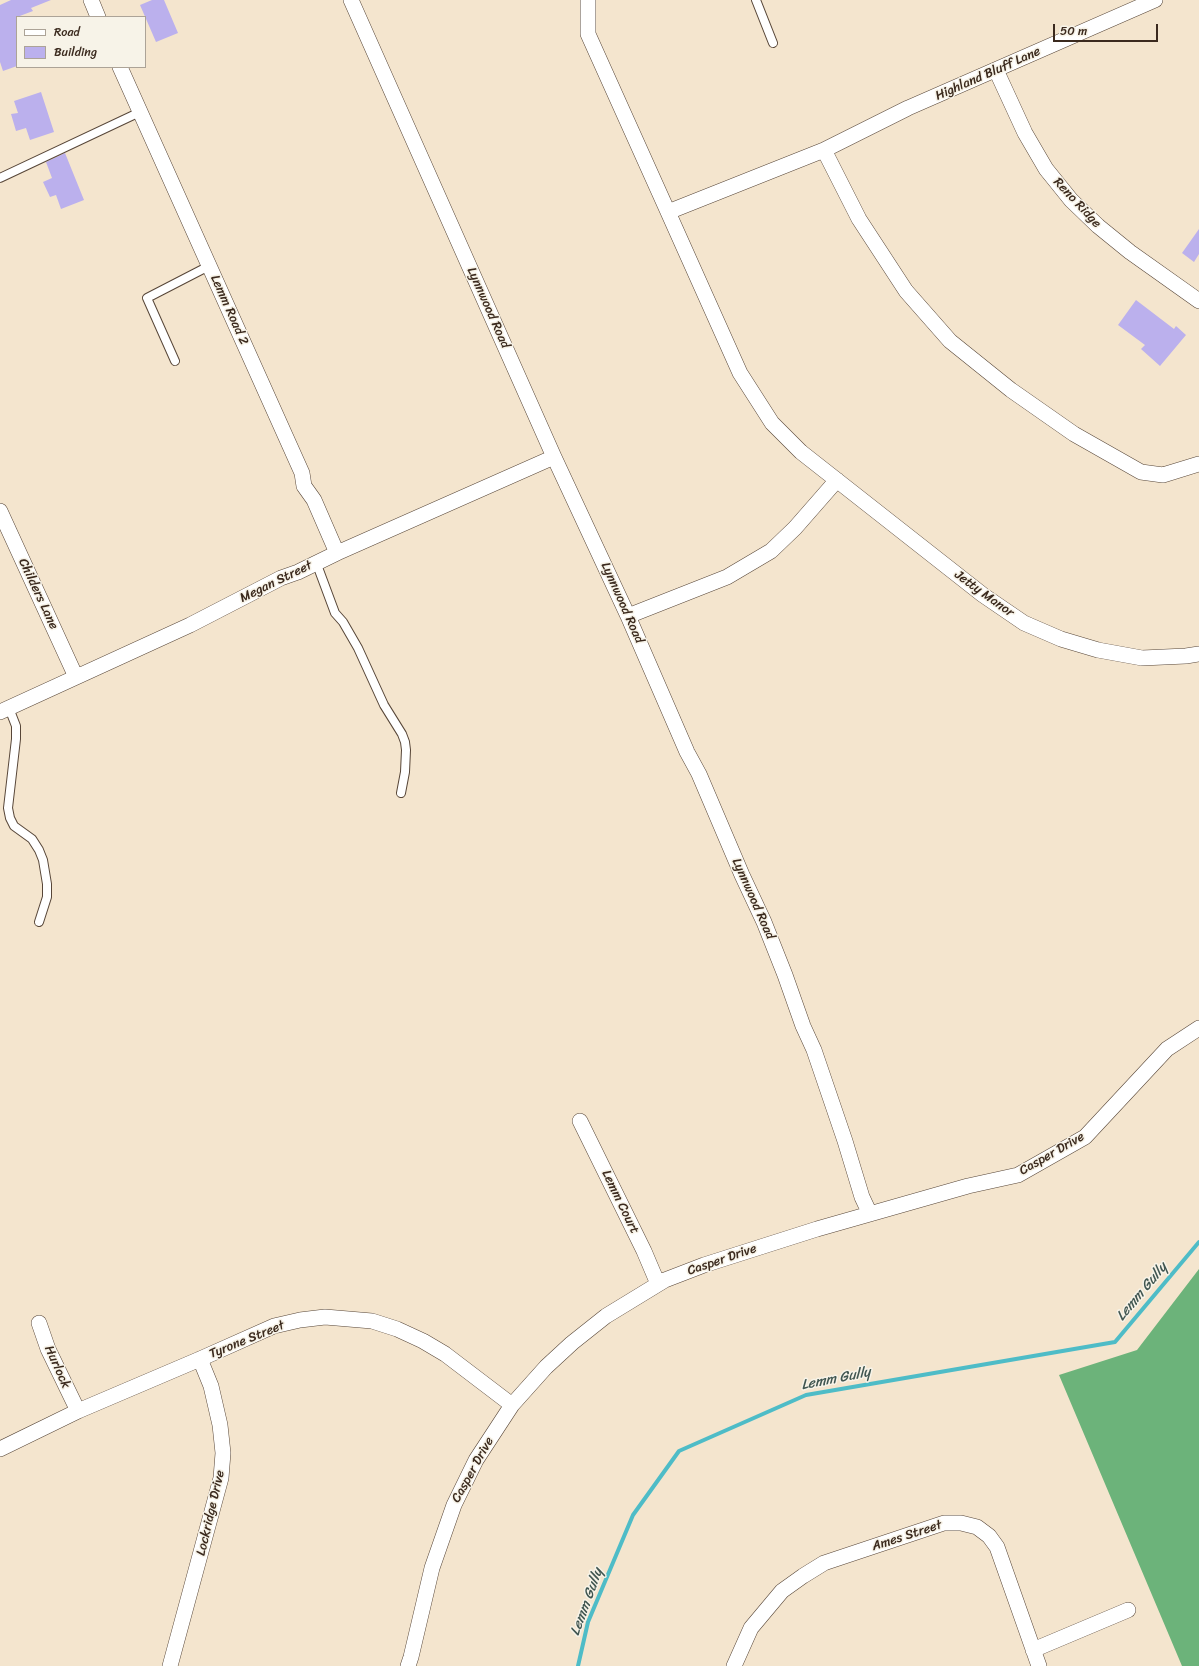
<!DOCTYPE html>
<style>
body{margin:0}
#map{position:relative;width:1199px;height:1666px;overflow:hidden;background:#f4e5ce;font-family:Sriracha,sans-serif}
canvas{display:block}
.legend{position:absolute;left:16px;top:16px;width:130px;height:52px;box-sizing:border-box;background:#f7f3e8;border:1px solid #aca397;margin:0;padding:5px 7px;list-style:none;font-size:12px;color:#3b2a1e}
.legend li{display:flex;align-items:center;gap:8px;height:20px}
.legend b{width:20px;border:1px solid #aca397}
.scale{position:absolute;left:1053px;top:24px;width:105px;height:18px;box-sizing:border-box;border:2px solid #3b2a1e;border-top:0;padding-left:5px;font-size:12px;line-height:14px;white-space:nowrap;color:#3b2a1e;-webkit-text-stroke:3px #f7f3e8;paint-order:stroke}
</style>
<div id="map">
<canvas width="1199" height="1666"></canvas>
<ul class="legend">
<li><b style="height:5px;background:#fff"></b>Road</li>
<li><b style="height:11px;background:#bbb0ed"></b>Building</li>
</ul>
<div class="scale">50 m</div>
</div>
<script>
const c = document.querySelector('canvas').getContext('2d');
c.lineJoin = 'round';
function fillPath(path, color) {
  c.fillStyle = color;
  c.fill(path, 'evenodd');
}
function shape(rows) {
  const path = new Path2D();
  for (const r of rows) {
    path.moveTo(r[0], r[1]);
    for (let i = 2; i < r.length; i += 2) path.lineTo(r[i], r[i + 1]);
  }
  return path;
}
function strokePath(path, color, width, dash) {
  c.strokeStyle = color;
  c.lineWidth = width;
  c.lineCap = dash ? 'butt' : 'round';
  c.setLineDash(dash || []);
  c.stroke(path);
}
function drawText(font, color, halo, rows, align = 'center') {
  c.font = font + ' Sriracha,sans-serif';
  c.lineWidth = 3;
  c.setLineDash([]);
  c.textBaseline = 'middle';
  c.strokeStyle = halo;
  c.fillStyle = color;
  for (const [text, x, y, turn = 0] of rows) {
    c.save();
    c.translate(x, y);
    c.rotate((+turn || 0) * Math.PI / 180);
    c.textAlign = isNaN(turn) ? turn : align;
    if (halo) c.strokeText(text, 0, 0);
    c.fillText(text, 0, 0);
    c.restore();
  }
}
fillPath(shape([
 [1199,1269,1199,1666,1182,1666,1059,1375,1137,1350]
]), '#6cb37a');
strokePath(shape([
 [578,1666,588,1622,633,1515,679,1451,806,1395,1115,1342,1199,1242]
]), '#4ebcc7', 4);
fillPath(shape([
 [11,0,51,0,31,8,33,11,17,17,17,66,3,71,0,62,0,5],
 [152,0,164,0,178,33,156,42,140,5],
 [41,92,54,132,30,140,26,128,16,131,11,114,18,113,14,101],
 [65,153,84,200,61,209,56,195,50,197,43,182,52,178,46,162],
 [1199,229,1199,254,1194,262,1182,253],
 [1136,300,1174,329,1176,326,1186,335,1160,366,1141,349,1145,345,1118,325]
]), '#bbb0ed');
const lane = shape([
 [756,0,773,43],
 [0,178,140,112],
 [175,361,147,298,209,266],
 [316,562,335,613,343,622,358,648,384,705,402,734,405,742,406,750,405,772,401,793],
 [9,708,16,726,16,739,8,808,10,818,14,826,32,839,39,850,43,860,47,884,47,897,39,922]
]);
const street = shape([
 [91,0,98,17],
 [351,0,554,457,628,616,687,752,699,774,742,875,764,922,785,975,803,1026,814,1050,845,1141,862,1197,870,1214],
 [588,0,588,34,668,212],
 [1155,0,908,108,824,150,668,212,740,373,772,423,801,452,983,595,1024,623,1061,639,1098,650,1142,658,1186,656,1199,654],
 [120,67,302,473,304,486,314,500,337,553],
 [996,70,1025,133,1046,169,1071,200,1098,226,1130,252,1199,301],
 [824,150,859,219,906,291,950,341,1011,390,1074,434,1141,472,1163,475,1199,464],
 [0,511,76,677],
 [628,616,727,577,771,551,795,528,837,480],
 [0,712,190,625,281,578,298,572,337,553,554,457],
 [580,1121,644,1251,658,1284],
 [39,1323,48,1349,78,1411],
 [0,1449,78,1411,200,1359,274,1326,300,1320,325,1317,372,1321,397,1329,423,1341,445,1354,512,1405],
 [1033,1650,1128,1610],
 [170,1666,221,1478,223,1453,220,1425,211,1386,200,1359],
 [408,1666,411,1657,432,1568,454,1505,476,1460,512,1405,546,1367,572,1343,606,1316,665,1280,704,1265,817,1229,968,1186,1018,1175,1085,1137,1167,1049,1199,1028],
 [734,1666,751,1628,782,1591,803,1576,824,1563,944,1523,961,1523,977,1527,989,1536,997,1547,1039,1666]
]);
strokePath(lane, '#574638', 10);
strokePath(street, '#574638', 16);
strokePath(lane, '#fff', 8);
strokePath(street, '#fff', 15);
drawText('13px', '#3b2a1e', '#f7f3e8', [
 ["Highland Bluff Lane",988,74,-24],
 ["Reno Ridge",1077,203,47],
 ["Lynnwood Road",488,308,66],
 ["Lemm Road 2",229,310,66],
 ["Megan Street",276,582,-26],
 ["Childers Lane",38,594,65],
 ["Jetty Manor",984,594,36],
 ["Lynnwood Road",622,603,66],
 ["Lynnwood Road",753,899,66],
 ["Casper Drive",1052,1154,-30],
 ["Lemm Court",620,1202,64],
 ["Casper Drive",722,1260,-19],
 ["Tyrone Street",247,1340,-22],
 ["Hurlock",57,1367,66],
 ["Casper Drive",473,1470,-61],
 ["Lockridge Drive",211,1513,-77],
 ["Ames Street",907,1536,-18]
]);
drawText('italic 14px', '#415651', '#f7f3e8', [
 ["Lemm Gully",1142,1292,-50],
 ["Lemm Gully",836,1379,-11],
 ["Lemm Gully",587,1602,-70]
]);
</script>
